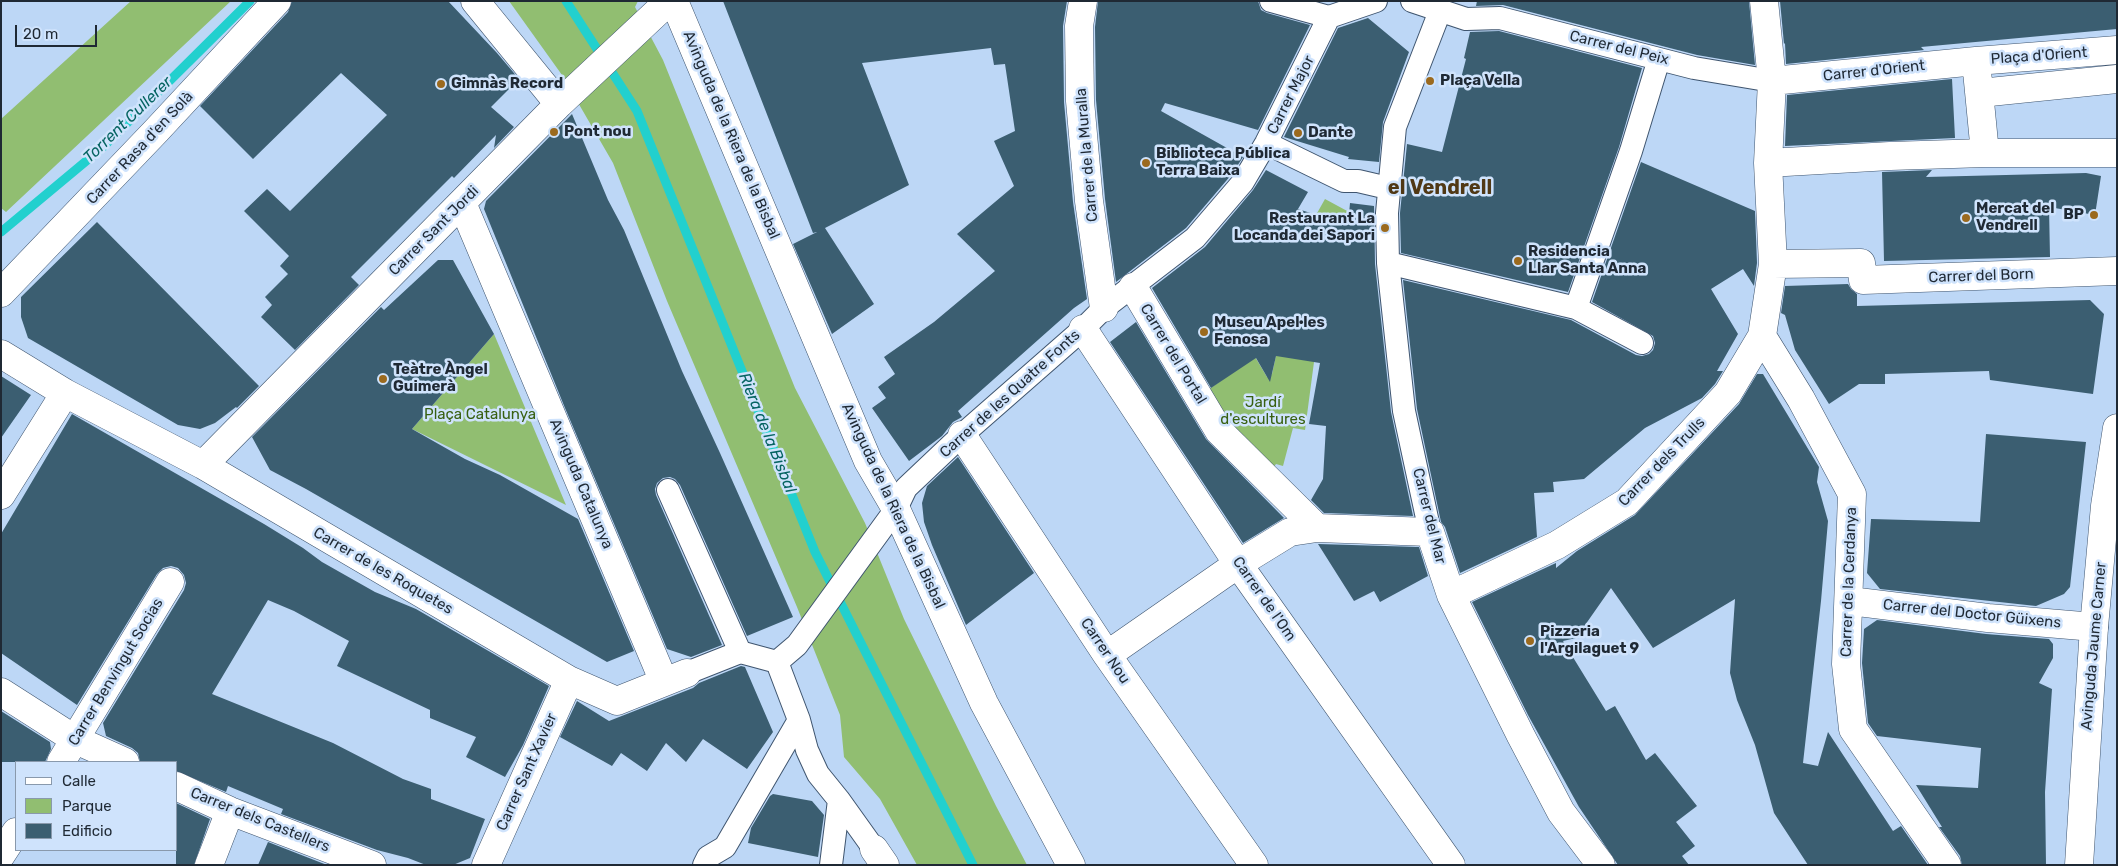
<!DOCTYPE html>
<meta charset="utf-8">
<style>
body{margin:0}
#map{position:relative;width:2118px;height:866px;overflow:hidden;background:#bdd7f6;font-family:Rubik,sans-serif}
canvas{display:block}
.frame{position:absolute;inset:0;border:2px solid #1f2934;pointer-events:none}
.legend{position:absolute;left:15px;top:761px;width:162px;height:90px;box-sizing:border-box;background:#cfe3fc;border:1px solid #8999ac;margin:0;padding:6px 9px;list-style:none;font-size:15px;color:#1f2934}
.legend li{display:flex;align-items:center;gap:10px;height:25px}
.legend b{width:25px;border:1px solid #8999ac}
.scale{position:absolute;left:15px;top:25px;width:82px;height:22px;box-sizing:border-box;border:2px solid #1f2934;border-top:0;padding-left:6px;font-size:15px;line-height:18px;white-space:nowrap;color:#1f2934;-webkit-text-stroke:4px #cfe3fc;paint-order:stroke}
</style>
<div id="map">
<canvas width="2118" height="866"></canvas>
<div class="frame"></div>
<ul class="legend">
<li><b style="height:6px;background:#fff"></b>Calle</li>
<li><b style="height:14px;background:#91be71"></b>Parque</li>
<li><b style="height:14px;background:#3b5e71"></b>Edificio</li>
</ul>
<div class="scale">20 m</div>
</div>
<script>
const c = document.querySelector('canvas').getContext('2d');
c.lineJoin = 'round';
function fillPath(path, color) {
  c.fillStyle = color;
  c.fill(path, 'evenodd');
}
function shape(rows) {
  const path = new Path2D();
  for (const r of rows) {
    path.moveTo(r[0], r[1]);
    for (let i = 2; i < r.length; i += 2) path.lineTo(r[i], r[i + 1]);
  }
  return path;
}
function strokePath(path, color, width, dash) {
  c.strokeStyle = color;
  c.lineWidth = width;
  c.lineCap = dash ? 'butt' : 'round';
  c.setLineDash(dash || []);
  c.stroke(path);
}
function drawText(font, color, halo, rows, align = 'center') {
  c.font = font + ' Rubik,sans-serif';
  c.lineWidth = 5;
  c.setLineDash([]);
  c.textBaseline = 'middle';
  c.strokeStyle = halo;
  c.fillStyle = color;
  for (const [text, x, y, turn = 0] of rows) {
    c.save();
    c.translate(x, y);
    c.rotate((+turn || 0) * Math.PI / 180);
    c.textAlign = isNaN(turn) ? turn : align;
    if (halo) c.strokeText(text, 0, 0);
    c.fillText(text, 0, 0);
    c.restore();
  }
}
fillPath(shape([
 [131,1,231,1,6,212,1,208,1,119],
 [509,1,638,1,635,7,663,60,795,388,865,523,904,619,996,806,1027,865,917,865,880,799,844,757,840,715,797,607,667,301,613,163,562,75],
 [1325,199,1349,212,1347,225,1316,215],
 [494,334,566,505,412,429],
 [1280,337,1314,362,1305,430,1293,428,1283,466,1276,464,1273,468,1225,425,1205,392,1222,380,1245,340,1267,377,1272,374]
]), '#91be71');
strokePath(shape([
 [566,1,637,111,815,552,973,865],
 [1,232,103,147,250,1]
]), '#22d0ce', 9);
fillPath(shape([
 [292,1,448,1,497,53,519,79,491,107,514,127,494,148,496,135,454,178,452,176,351,277,359,285,295,350,261,317,272,305,265,297,288,274,280,266,289,256,244,211,267,189,290,211,387,115,341,73,253,159,200,106,288,12],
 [723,1,1067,1,1063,26,1064,102,1073,202,1087,299,1074,308,958,411,962,417,953,422,942,436,909,461,872,408,886,398,878,387,895,374,884,357,934,322,995,271,957,234,1014,186,994,141,1015,131,1005,64,994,65,991,48,862,63,909,185,825,228,874,304,832,334,793,244,817,232,813,233],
 [1098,1,1258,1,1261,10,1267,13,1310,25,1258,130,1165,103,1161,111,1243,157,1232,174,1186,228,1116,282,1105,199,1096,100,1095,27],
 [1477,1,1749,1,1755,65,1697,55,1503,5,1476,6],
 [1780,1,2117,1,2117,29,1921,47,1924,50,1786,64,1785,43,1784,44],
 [1368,18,1409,52,1383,122,1379,162,1348,159,1349,157,1284,137,1338,28],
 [1499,31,1642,68,1619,147,1568,292,1401,253,1400,213,1407,144,1442,152,1466,59,1464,58,1470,32],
 [1952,79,1955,138,1785,146,1787,95],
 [572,114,608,200,624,230,682,371,720,453,793,617,747,636,680,485,675,479,670,477,663,478,657,483,655,489,656,495,722,645,691,657,667,649,565,408,484,209,486,201],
 [1641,162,1755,211,1757,263,1754,286,1743,269,1711,289,1738,334,1717,371,1723,371,1715,384,1702,398,1645,428,1584,479,1553,482,1554,492,1534,493,1537,537,1460,573,1445,527,1441,522,1417,409,1403,280,1571,320,1636,355,1642,356,1649,354,1653,350,1655,343,1653,336,1592,302],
 [1266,170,1308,192,1298,209,1348,225,1350,203,1374,206,1375,264,1391,412,1413,516,1324,513,1311,500,1323,479,1326,426,1309,424,1320,363,1276,356,1270,382,1256,358,1211,388,1152,288,1205,247,1253,190],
 [1932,170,1926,177,2086,173,2101,176,2095,215,2049,207,2050,257,1884,261,1882,172],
 [97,222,259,386,237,408,236,407,215,423,200,429,178,425,28,338,21,317,21,297],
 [438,260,453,260,494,334,412,429,465,459,500,475,578,519,634,651,607,662,306,489,270,470,252,437,381,307,384,310],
 [1848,284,1851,289,1857,294,1857,306,2090,300,2104,314,2093,394,1990,380,1989,371,1885,374,1885,384,1859,384,1829,404,1795,350,1785,315,1781,313,1785,286],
 [1136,322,1206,439,1284,518,1243,543,1110,342],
 [1757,374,1763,374,1819,467,1817,482,1828,521,1821,601,1803,763,1818,766,1828,732,1893,831,1901,826,1928,865,1808,865,1774,813,1755,745,1737,700,1730,673,1735,599,1653,648,1611,588,1576,638,1563,641,1606,711,1615,706,1646,760,1655,753,1697,806,1676,822,1695,846,1682,856,1689,865,1618,865,1579,807,1528,715,1472,602,1556,563,1556,568,1577,551,1635,515,1739,404],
 [1,376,31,395,1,438],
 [72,414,264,524,303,548,322,562,375,592,416,609,549,686,523,745,505,777,466,757,476,737,430,718,430,710,337,666,349,641,294,611,268,600,212,694,333,743,403,779,431,789,431,799,485,819,470,858,453,865,426,865,408,858,377,850,281,814,283,809,228,786,226,792,176,771,176,762,140,762,138,753,132,748,106,736,103,723,184,590,186,583,184,575,178,568,171,566,163,568,157,574,77,705,1,653,1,534],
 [1986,434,2086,442,2070,587,2064,594,2036,606,1880,589,1867,573,1871,519,1980,522],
 [958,457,1034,573,966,625,932,545,924,522,922,503,927,486],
 [1318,544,1419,547,1428,576,1380,602,1374,591,1354,601],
 [1877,620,1986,634,2049,639,2053,644,2053,658,2039,683,2052,689,2045,792,2046,865,1962,865,1960,856,1939,827,1942,827,1916,785,1978,788,1981,748,1877,736,1868,723,1862,663,1864,629],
 [741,666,745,667,773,732,747,769,703,739,686,762,666,743,647,771,621,753,612,766,560,737,577,701,609,721,693,688,699,683],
 [1,711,50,742,51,749,45,762,1,762],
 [773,794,812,801,824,815,818,857,748,843,751,828,770,796],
 [176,803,210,819,194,865,176,865],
 [268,842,327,865,258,865]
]), '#3b5e71');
const pedestrian = shape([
 [1271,1,1329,17],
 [1412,1,1466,19,1500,18,1694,68,1772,81],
 [1266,143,1344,181,1358,181,1388,188],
 [1388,263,1576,308,1642,343],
 [1576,308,1631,151,1659,59],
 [668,490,740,652],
 [1430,532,1404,411,1388,263,1387,213,1395,127,1440,11],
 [777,662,797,645,896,509,906,488,962,435,1083,329,1104,308,1195,238,1243,182,1266,143,1329,17,1376,1],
 [777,662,799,720,807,750,818,774,839,800,874,849],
 [687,673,740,652,777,662],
 [704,865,708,857,725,847,799,720],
 [831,865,839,800]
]);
const minor = shape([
 [475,1,559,104],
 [674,1,868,461,896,509,984,703,1071,865],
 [1083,1,1079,26,1080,101,1089,201,1104,308],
 [1764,1,1772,81,1768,163,1773,264,1762,336,1801,399,1852,494,1846,664,1853,729,1947,865],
 [1976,61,1985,153,2117,153],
 [1772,81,1976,61,2117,50],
 [1980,93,2117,79],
 [1768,163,1890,156,1985,153],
 [462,203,664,682],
 [1773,264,1861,263,1863,280,2117,271],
 [1133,287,1219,431,1317,528],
 [1,293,156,131,277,1],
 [1083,329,1238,564,1451,865],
 [1,354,65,393,203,465,569,680,617,701,687,673],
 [962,435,1107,655,1254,865],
 [203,465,559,104,669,1],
 [1,495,65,393],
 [1451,595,1557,545,1627,502,1728,393,1762,336],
 [1850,601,1988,618,2094,627],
 [1107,655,1238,564,1290,532,1317,528,1430,532,1451,595,1521,736,1561,812,1601,865],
 [1,692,76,740,125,762],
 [61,762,170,582],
 [176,786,230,811,372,865],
 [874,849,885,865],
 [1,855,16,832],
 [209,865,230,811],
 [486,865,569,680]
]);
const tertiary = shape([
 [2079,865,2094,627,2105,506,2117,428]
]);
strokePath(pedestrian, '#3f556f', 24);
strokePath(minor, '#3f556f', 29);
strokePath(tertiary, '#3f556f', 29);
strokePath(pedestrian, '#fff', 22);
strokePath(minor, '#fff', 28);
strokePath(tertiary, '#fff', 28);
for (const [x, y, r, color] of [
 [1430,81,5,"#9b6a1e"],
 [441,84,5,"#9b6a1e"],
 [554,132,5,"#9b6a1e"],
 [1298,133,5,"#9b6a1e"],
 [1146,163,5,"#9b6a1e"],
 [2094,215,5,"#9b6a1e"],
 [1966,218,5,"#9b6a1e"],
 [1385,228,5,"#9b6a1e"],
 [1518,261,5,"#9b6a1e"],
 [1204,332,5,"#9b6a1e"],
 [383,379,5,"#9b6a1e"],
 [1530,641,5,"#9b6a1e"]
]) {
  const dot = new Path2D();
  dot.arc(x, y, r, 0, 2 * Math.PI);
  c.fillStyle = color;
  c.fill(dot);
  strokePath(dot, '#cfe3fc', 2);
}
drawText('15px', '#1f2934', '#cfe3fc', [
 ["Carrer del Peix",1619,48,14],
 ["Plaça d'Orient",2039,56,-4],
 ["Carrer d'Orient",1874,71,-6],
 ["Carrer Major",1291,95,-63],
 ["Avinguda de la Riera de la Bisbal",731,135,67],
 ["Carrer Rasa d'en Solà",140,148,-47],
 ["Carrer de la Muralla",1087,155,-95],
 ["Carrer Sant Jordi",434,231,-45],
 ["Carrer del Born",1981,276,-2],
 ["Carrer del Portal",1173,354,59],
 ["Carrer de les Quatre Fonts",1010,394,-42],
 ["Carrer dels Trulls",1662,462,-46],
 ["Avinguda Catalunya",581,484,67],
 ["Avinguda de la Riera de la Bisbal",893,506,65],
 ["Carrer del Mar",1429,516,76],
 ["Carrer de les Roquetes",383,571,30],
 ["Carrer de la Cerdanya",1849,582,-88],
 ["Carrer de l'Om",1264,599,55],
 ["Carrer del Doctor Güixens",1972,614,6],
 ["Avinguda Jaume Carner",2094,646,-85],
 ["Carrer Nou",1105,651,56],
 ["Carrer Benvingut Socias",116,672,-59],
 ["Carrer Sant Xavier",527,772,-66],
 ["Carrer dels Castellers",260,820,22]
]);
drawText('bold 15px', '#1f2934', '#cfe3fc', [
 ["Plaça Vella",1440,81],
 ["Gimnàs Record",451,84],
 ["Pont nou",564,132],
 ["Dante",1308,133],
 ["Biblioteca Pública",1156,154],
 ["Terra Baixa",1156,171],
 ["Mercat del",1976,209],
 ["Vendrell",1976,226],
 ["BP",2084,215,"right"],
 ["Restaurant La",1375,219,"right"],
 ["Locanda dei Sapori",1375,236,"right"],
 ["Residencia",1528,252],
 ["Llar Santa Anna",1528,269],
 ["Museu Apel·les",1214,323],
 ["Fenosa",1214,340],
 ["Teàtre Àngel",393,370],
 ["Guimerà",393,387],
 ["Pizzeria",1540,632],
 ["l'Argilaguet 9",1540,649]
], 'left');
drawText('15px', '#386011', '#cfe3fc', [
 ["Jardí",1263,403],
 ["d'escultures",1263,420],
 ["Plaça Catalunya",480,415]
]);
drawText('italic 16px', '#066462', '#cfe3fc', [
 ["Torrent Cullerer",128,120,-44],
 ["Riera de la Bisbal",767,433,68]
]);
drawText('bold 20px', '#503815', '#cfe3fc', [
 ["el Vendrell",1440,188]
]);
</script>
